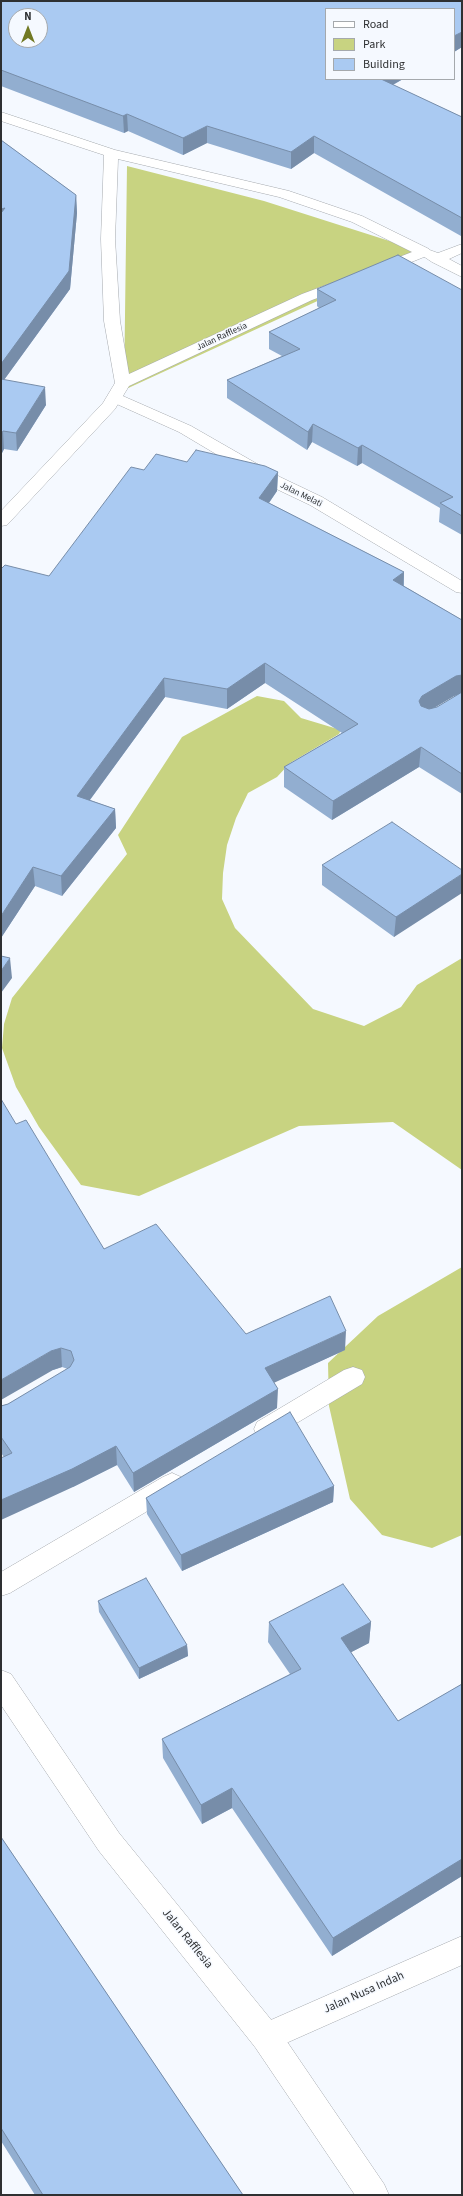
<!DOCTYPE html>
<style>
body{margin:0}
#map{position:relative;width:463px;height:2196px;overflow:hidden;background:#f5f9ff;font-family:"Source Sans 3",sans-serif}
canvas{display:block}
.frame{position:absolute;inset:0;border:2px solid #2e3032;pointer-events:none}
.legend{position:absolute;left:325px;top:8px;width:130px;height:72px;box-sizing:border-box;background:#f5f9ff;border:1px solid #a5a9ad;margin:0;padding:5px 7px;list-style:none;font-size:12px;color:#2e3032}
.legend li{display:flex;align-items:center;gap:8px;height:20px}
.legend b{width:20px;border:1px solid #a5a9ad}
.north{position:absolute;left:8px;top:8px;width:40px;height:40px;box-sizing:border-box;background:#f5f9ff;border:1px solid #a5a9ad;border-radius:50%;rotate:0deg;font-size:11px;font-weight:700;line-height:16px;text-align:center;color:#2e3032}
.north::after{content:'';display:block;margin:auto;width:14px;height:18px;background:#717924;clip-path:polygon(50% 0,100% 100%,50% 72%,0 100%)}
</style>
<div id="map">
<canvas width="463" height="2196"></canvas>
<div class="frame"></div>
<ul class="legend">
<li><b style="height:5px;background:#fff"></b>Road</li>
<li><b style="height:11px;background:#c8d381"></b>Park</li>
<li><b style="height:11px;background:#aacaf2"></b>Building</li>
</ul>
<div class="north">N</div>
</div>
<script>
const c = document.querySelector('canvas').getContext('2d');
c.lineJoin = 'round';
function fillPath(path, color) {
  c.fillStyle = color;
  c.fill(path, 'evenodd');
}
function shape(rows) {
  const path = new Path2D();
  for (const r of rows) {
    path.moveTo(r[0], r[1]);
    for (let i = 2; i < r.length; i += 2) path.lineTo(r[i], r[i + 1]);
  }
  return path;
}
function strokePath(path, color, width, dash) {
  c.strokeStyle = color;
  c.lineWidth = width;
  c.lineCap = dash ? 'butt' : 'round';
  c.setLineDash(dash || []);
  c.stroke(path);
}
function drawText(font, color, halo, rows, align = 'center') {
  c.font = font + ' "Source Sans 3",sans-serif';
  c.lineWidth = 3;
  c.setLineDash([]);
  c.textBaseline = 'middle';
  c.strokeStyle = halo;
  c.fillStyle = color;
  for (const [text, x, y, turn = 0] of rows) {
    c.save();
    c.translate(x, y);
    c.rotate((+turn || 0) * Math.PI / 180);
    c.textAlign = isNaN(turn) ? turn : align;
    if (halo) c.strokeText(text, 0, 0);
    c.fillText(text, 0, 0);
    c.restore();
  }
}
fillPath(shape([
 [127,166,264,201,424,252,124,390],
 [257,696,284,701,301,718,341,730,339,734,290,763,277,777,248,793,236,818,227,845,223,873,222,899,235,928,313,1009,364,1026,401,1007,417,985,462,958,462,1170,393,1122,299,1126,139,1196,81,1185,39,1127,16,1087,2,1048,4,1024,12,998,127,854,118,835,182,737],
 [462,1267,462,1535,432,1548,382,1535,350,1499,329,1406,328,1363,378,1316]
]), '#c8d381');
const minor = shape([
 [462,244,462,253,449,259,462,266,462,277,432,262,417,252,419,249,424,248,438,253,462,244],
 [116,393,191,426,280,477,322,497,462,581,462,593,456,592,310,505,268,485,179,432,110,401,108,398,110,395,116,393],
 [353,1367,362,1370,365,1377,362,1384,275,1436,266,1439,257,1436,254,1429,257,1422,344,1370,353,1367],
 [172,1473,181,1477,185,1484,181,1491,10,1593,1,1596,1,1572,163,1477,172,1473],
 [462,1936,462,1965,266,2052,255,2047,251,2037,255,2027,462,1936]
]);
const tertiary = shape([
 [1,112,115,150,289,191,362,216,429,249,431,252,429,255,384,273,374,273,371,270,374,267,412,252,352,222,279,197,118,159,115,239,120,321,129,374,302,294,345,278,350,280,353,283,350,286,312,300,129,386,115,409,7,525,1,526,1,511,103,403,115,383,104,321,101,239,104,155,1,121,1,112],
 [1,1670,11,1674,119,1833,277,2027,384,2184,389,2195,355,2195,255,2047,99,1851,1,1705,1,1670]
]);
strokePath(minor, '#a6aaaf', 1);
strokePath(tertiary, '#a6aaaf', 1);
fillPath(minor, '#fff');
fillPath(tertiary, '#fff');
fillPath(shape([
 [1,1,462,1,462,47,454,52,326,79,403,79,393,85,462,117,462,235,461,236,314,153,291,169,207,143,183,155,128,131,124,133,1,86],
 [1,140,76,195,77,213,70,289,4,380,46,405,17,451,4,449,1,455],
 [317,289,462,290,462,535,439,522,440,508,362,463,357,466,312,442,307,450,227,398,227,380,282,356,269,349,269,332,319,308,317,306],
 [187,462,278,472,277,491,269,503,404,572,404,586,462,620,462,794,419,767,332,820,284,787,284,767,342,733,265,683,227,709,165,697,90,800,115,809,116,828,62,896,35,886,1,938,49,576,144,470],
 [457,695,437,707,434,708,454,696],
 [322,865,462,870,394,937,322,885],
 [16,1124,104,1249,246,1334,345,1350,274,1382,277,1408,134,1492,117,1465,73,1487,4,1457,1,1453,1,1406,8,1404,68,1369,62,1367,53,1370],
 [334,1486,333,1502,182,1571,147,1514,146,1498],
 [98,1601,187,1645,188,1656,139,1679,99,1612],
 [269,1622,371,1622,369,1643,351,1652,398,1721,462,1684,462,1876,332,1956,232,1808,202,1824,163,1758,162,1739,290,1674,268,1642],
 [1,1837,243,2195,35,2195,1,2141]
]), '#92aed0');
fillPath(shape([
 [462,32,462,47,454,52,454,36],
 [376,79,403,79,376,94],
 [127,114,128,131,124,133,123,116],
 [207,126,207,143,183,155,183,138],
 [314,136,314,153,291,169,291,152],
 [76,195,77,213,70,289,1,384,1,364],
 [5,208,1,227,1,209],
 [462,222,462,235,461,236],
 [45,387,46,405,17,451,16,433],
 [313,424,312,442,307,450,308,432],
 [3,431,4,449,1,455,1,434],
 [362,445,362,463,357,466,358,448],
 [278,472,277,491,259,517,259,498],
 [404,572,403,591,393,580],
 [265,663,265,683,227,709,227,689],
 [462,675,462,694,454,696,420,716,419,701,422,696,456,676],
 [164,678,165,697,78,816,77,796],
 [421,747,419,767,332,820,333,801],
 [115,809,116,828,62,896,61,876],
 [33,867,35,886,1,938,1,916],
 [462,874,462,893,394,937,396,917],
 [10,958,12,978,1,993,1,971],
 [346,1331,345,1350,265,1387,265,1368],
 [61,1348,62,1367,53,1370,1,1400,1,1380,51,1351],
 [278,1389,277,1408,134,1492,133,1473],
 [116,1446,117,1465,73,1487,1,1520,1,1500],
 [334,1486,333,1502,182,1571,181,1555],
 [371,1622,369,1643,340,1658,341,1638],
 [187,1645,188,1656,139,1679,139,1668],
 [232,1788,232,1808,202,1824,201,1805],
 [462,1859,462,1876,332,1956,333,1938]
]), '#778da9');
const building = shape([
 [1,1,462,1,462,32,454,36,454,9,326,9,326,79,381,79,462,117,462,218,314,136,291,152,207,126,183,138,127,114,123,116,1,70,1,1],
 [16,16,40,16,40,40,16,40,16,16],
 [1,140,76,195,69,271,1,364,1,213,5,208,1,209,1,140],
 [398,255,462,290,462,516,440,503,453,497,362,445,358,448,313,424,308,432,227,380,300,349,269,332,336,300,317,289,398,255],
 [1,379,45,387,16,433,3,431,1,434,1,379],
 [196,450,265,466,278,472,259,498,404,572,393,580,462,620,462,675,456,676,422,696,419,701,421,706,429,709,437,707,462,692,462,774,421,747,333,801,284,767,358,724,265,663,227,689,164,678,77,796,115,809,61,876,33,867,1,916,1,569,5,565,49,576,131,467,144,470,156,454,187,462,196,450],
 [392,822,462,870,462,874,396,917,322,865,392,822],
 [1,956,10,958,1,971,1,956],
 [1,1099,16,1124,26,1120,104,1249,156,1224,246,1334,330,1296,346,1331,265,1368,278,1389,133,1473,116,1446,72,1469,1,1500,1,1458,12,1453,1,1437,1,1406,8,1404,70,1367,74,1360,71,1351,61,1348,51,1351,1,1380,1,1099],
 [290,1412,334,1486,181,1555,146,1498,290,1412],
 [146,1578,187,1645,139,1668,98,1601,146,1578],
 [343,1584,371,1622,341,1638,398,1721,462,1684,462,1859,333,1938,232,1788,201,1805,162,1739,301,1669,269,1622,343,1584],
 [1,1837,243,2195,43,2195,1,2128,1,1837]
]);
fillPath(building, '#aacaf2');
strokePath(building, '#778da9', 1);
drawText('9px', '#2e3032', '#f5f9ff', [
 ["Jalan Rafflesia",222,337,-25],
 ["Jalan Melati",301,495,26]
]);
drawText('12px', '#2e3032', '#f5f9ff', [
 ["Jalan Rafflesia",187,1939,51],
 ["Jalan Nusa Indah",364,1993,-24]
]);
</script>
